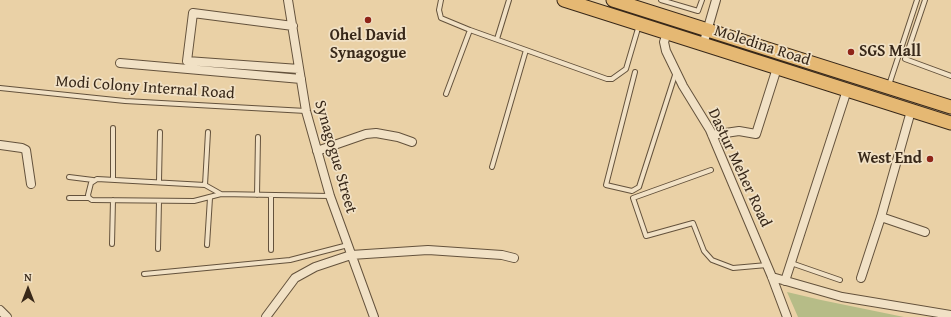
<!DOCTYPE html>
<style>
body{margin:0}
#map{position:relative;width:951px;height:317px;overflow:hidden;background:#ead1a6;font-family:"Gentium Book Plus",serif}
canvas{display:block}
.north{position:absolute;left:8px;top:269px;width:40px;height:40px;-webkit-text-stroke:3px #f1e1c5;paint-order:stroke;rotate:0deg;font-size:11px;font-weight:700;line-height:16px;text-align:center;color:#382819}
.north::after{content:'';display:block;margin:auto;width:14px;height:18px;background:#382819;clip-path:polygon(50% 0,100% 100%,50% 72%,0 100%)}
</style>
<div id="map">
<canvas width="951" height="317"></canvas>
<div class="north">N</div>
</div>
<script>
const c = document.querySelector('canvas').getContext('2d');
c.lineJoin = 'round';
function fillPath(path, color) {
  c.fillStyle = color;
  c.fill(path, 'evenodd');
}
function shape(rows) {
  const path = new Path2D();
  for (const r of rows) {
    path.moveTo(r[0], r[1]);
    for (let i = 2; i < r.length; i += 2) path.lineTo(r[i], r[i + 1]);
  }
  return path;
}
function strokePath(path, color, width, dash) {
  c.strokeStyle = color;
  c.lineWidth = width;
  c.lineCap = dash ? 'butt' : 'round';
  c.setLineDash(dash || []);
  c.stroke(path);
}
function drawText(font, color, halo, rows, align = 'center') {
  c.font = font + ' "Gentium Book Plus",serif';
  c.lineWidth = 3.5;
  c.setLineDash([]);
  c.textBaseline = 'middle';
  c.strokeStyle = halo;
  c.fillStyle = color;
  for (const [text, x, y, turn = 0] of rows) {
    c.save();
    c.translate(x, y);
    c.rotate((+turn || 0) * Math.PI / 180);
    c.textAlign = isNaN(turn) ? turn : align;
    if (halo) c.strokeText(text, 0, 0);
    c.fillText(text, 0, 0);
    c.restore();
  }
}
fillPath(shape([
 [787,292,821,300,904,317,798,317]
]), '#b6bc87');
const lane = shape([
 [441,0,439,10,441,18,470,30],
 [661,0,698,11,702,0],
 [925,0,905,59,951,76],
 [497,39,509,0],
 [526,50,607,79,612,79,626,69,639,25],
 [635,72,606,185,632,191,639,187,676,72],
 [889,85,917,0],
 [0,88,125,101,306,111],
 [446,94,470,30,526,50,492,167],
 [711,170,633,198,646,236,693,223,704,251,712,260,733,268,767,265],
 [69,177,93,180],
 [113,179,113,128],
 [159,181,160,132],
 [205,185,208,132],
 [221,194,205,185,97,179,91,183,88,195,89,198,92,200,194,201,221,194,329,196],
 [257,195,258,137],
 [69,198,89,198],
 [112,244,113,200],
 [207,245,210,198],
 [158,249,159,201],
 [271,250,271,195],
 [791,263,840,280],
 [144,274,290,260,348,245]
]);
const street = shape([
 [288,0,306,111,330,196,374,317],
 [293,26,193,13,187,61,299,69],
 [667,33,664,42,666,51,683,86,710,130,772,277,787,317],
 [703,45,716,0],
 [120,63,301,79],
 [712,135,739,131,756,134,777,68],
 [0,145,22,148,26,150,31,184],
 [317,151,366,134,376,133,398,137,412,142],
 [881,217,925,232],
 [772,277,842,297,951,315],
 [861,278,881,217,911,111],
 [785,281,847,90],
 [0,310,7,317],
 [266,317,295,278,315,267,351,255,428,250,502,255,514,258]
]);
const primary = shape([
 [564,0,951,123],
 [613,0,951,107]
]);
strokePath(lane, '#64523c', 6);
strokePath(street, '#64523c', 10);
strokePath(primary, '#382819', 15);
strokePath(lane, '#f1e1c5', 4);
strokePath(street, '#f1e1c5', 8);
strokePath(primary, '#e5b873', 13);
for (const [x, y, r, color] of [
 [368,20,4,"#8f2418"],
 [851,52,4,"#8f2418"],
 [930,159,4,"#8f2418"]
]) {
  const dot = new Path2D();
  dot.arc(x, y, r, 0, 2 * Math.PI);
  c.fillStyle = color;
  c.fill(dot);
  strokePath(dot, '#f1e1c5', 1.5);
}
drawText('bold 16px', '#382819', '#f1e1c5', [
 ["Ohel David",368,36],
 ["Synagogue",368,54],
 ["SGS Mall",859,52,"left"],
 ["West End",922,159,"right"]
]);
drawText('16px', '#382819', '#f1e1c5', [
 ["Moledina Road",762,46,18],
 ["Modi Colony Internal Road",145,88,4],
 ["Synagogue Street",335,157,74],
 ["Dastur Meher Road",739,168,65]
]);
</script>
